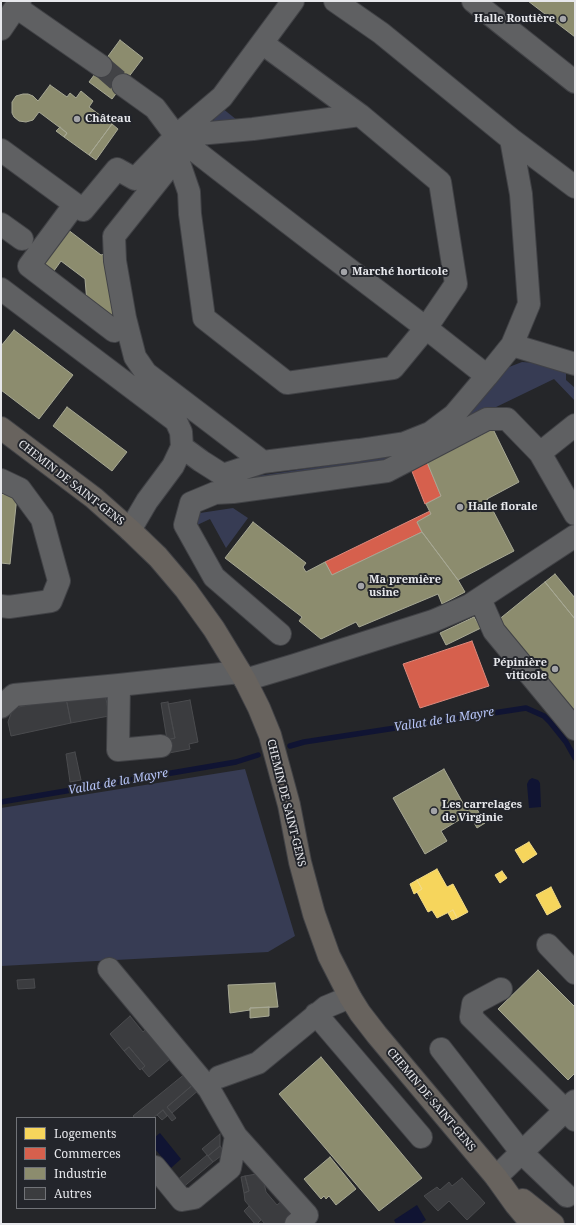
<!DOCTYPE html>
<meta charset="utf-8">
<style>
body{margin:0}
#map{position:relative;width:576px;height:1225px;overflow:hidden;background:#252629;font-family:"Noto Serif",serif}
canvas{display:block}
.frame{position:absolute;inset:0;border:2px solid #e7e8ec;pointer-events:none}
.legend{position:absolute;left:16px;top:1117px;width:140px;height:92px;box-sizing:border-box;background:#23252b;border:1px solid #717378;margin:0;padding:5px 7px;list-style:none;font-size:12px;color:#e7e8ec}
.legend li{display:flex;align-items:center;gap:8px;height:20px}
.legend b{width:20px;border:1px solid #717378}
</style>
<div id="map">
<canvas width="576" height="1225"></canvas>
<div class="frame"></div>
<ul class="legend">
<li><b style="height:11px;background:#f6d55c"></b>Logements</li>
<li><b style="height:11px;background:#d6604d"></b>Commerces</li>
<li><b style="height:11px;background:#8c8c6e"></b>Industrie</li>
<li><b style="height:11px;background:#3b3c3f"></b>Autres</li>
</ul>
</div>
<script>
const c = document.querySelector('canvas').getContext('2d');
c.lineJoin = 'round';
function fillPath(path, color) {
  c.fillStyle = color;
  c.fill(path, 'evenodd');
}
function shape(rows) {
  const path = new Path2D();
  for (const r of rows) {
    path.moveTo(r[0], r[1]);
    for (let i = 2; i < r.length; i += 2) path.lineTo(r[i], r[i + 1]);
  }
  return path;
}
function strokePath(path, color, width, dash) {
  c.strokeStyle = color;
  c.lineWidth = width;
  c.lineCap = dash ? 'butt' : 'round';
  c.setLineDash(dash || []);
  c.stroke(path);
}
function drawText(font, color, halo, rows, align = 'center') {
  c.font = font + ' "Noto Serif",serif';
  c.lineWidth = 4;
  c.setLineDash([]);
  c.textBaseline = 'middle';
  c.strokeStyle = halo;
  c.fillStyle = color;
  for (const [text, x, y, turn = 0] of rows) {
    c.save();
    c.translate(x, y);
    c.rotate((+turn || 0) * Math.PI / 180);
    c.textAlign = isNaN(turn) ? turn : align;
    if (halo) c.strokeText(text, 0, 0);
    c.fillText(text, 0, 0);
    c.restore();
  }
}
fillPath(shape([
 [222,108,242,124,213,124,213,121],
 [522,362,538,363,566,371,566,380,575,388,575,401,554,379,459,425,500,373,509,367],
 [386,457,387,462,251,481,250,477],
 [233,508,248,518,226,548,210,519,195,526,200,513],
 [245,769,295,936,268,952,1,966,1,808]
]), '#373c54');
fillPath(shape([
 [532,778,538,780,540,783,541,807,529,808,527,784,529,780],
 [160,1133,181,1159,171,1168,155,1149,155,1137],
 [417,1205,426,1220,420,1224,396,1224,394,1220]
]), '#101433');
const homes = shape([
 [529,842,537,854,523,863,515,850,529,842],
 [437,869,447,887,453,884,468,912,457,918,453,910,437,918,432,910,428,912,417,892,422,889,417,880,437,869],
 [502,871,507,878,500,883,495,875,502,871],
 [417,880,422,889,414,894,410,884,417,880],
 [551,887,561,907,547,915,536,895,551,887],
 [453,910,457,918,452,920,448,913,453,910]
]);
fillPath(homes, '#f6d55c');
strokePath(homes, '#f2db87', 1);
const shops = shape([
 [427,462,441,496,425,504,411,469,427,462],
 [430,511,431,514,417,522,422,532,332,575,325,562,430,511],
 [472,641,489,686,420,708,403,664,472,641]
]);
fillPath(shops, '#d6604d');
strokePath(shops, '#db897d', 1);
const industry = shape([
 [528,1,575,1,575,37,528,1],
 [120,40,143,58,112,99,89,82,120,40],
 [50,85,67,97,70,93,76,98,81,91,93,101,89,107,112,124,89,155,64,137,67,133,39,112,33,120,26,122,19,121,14,117,12,113,12,102,16,96,23,94,28,94,33,96,38,101,50,85],
 [112,124,118,129,96,160,89,155,112,124],
 [60,127,67,133,64,137,56,131,60,127],
 [63,226,101,255,107,253,114,312,109,320,87,303,85,279,61,261,51,275,35,263,63,226],
 [14,330,73,375,39,419,1,390,1,346,14,330],
 [67,407,127,452,112,471,53,426,67,407],
 [493,429,519,482,487,499,514,551,458,580,422,532,417,522,431,514,426,504,441,496,427,462,493,429],
 [1,494,17,496,10,564,1,563,1,494],
 [253,522,306,563,303,567,306,572,325,562,332,575,422,532,458,580,465,592,442,604,438,594,359,627,356,622,321,639,299,621,302,617,225,558,253,522],
 [555,574,575,598,575,619,545,582,555,574],
 [545,582,575,619,575,716,497,621,545,582],
 [474,617,481,628,446,645,440,633,474,617],
 [444,769,469,814,441,831,447,841,425,854,393,798,444,769],
 [474,804,485,823,477,828,466,808,474,804],
 [538,970,575,1007,575,1073,568,1080,498,1009,538,970],
 [275,983,278,1007,250,1008,250,1010,230,1013,228,985,275,983],
 [269,1007,269,1016,250,1018,250,1008,269,1007],
 [321,1057,422,1178,379,1211,279,1094,321,1057],
 [330,1157,356,1189,336,1205,329,1196,326,1199,324,1196,321,1199,304,1179,330,1157]
]);
fillPath(industry, '#8c8c6e');
strokePath(industry, '#a7a894', 1);
strokePath(shape([
 [290,746,304,742,526,708,544,716,550,722,566,742,575,758],
 [1,802,236,762,258,755]
]), '#101433', 5.5);
const building = shape([
 [105,693,109,716,71,723,66,698,105,693],
 [66,698,71,723,11,736,8,722,13,708,66,698],
 [190,700,198,742,189,744,190,749,169,753,167,740,175,738,168,704,190,700],
 [168,702,175,738,167,740,161,703,168,702],
 [75,752,81,780,70,782,66,754,75,752],
 [34,979,35,988,18,989,17,980,34,979],
 [130,1016,143,1032,146,1029,170,1059,149,1077,142,1069,145,1066,129,1047,124,1051,110,1034,130,1016],
 [129,1047,145,1066,140,1070,124,1051,129,1047],
 [186,1073,195,1083,167,1107,176,1118,172,1121,163,1110,153,1118,135,1118,133,1116,186,1073],
 [195,1083,200,1089,172,1113,167,1107,195,1083],
 [163,1110,167,1116,162,1120,157,1115,163,1110],
 [220,1134,220,1146,208,1156,202,1149,220,1134],
 [220,1146,225,1153,213,1162,208,1156,220,1146],
 [207,1155,213,1162,181,1189,175,1182,207,1155],
 [262,1173,266,1192,277,1205,284,1199,296,1213,283,1224,265,1224,245,1201,244,1193,249,1191,245,1176,262,1173],
 [245,1176,249,1191,244,1193,241,1177,245,1176],
 [462,1178,485,1203,467,1220,449,1201,438,1211,424,1196,437,1187,440,1190,449,1182,452,1186,462,1178],
 [249,1206,261,1220,257,1224,255,1224,244,1211,249,1206]
]);
fillPath(building, '#3b3c3f');
strokePath(building, '#4a4b4e', 1);
strokePath(shape([
 [101,66,123,85]
]), '#424346', 22, [22, 11]);
const minor = shape([
 [473,1,575,82],
 [16,7,101,66],
 [1,29,20,1],
 [262,43,360,115],
 [123,85,155,108,176,136,253,129,360,115,440,182,456,284,426,328,393,368,287,383,204,318,190,214,189,192,177,157,176,136,221,171,325,251,426,328,487,376,512,345,529,304,521,194,511,139,381,33,335,1],
 [511,139,575,187],
 [1,150,83,210,117,169,135,179,176,136,222,97,293,1],
 [177,157,114,236,115,261,125,318,135,357,146,373,263,462,359,450,405,443,430,433,454,415,487,376],
 [75,204,29,266,114,331],
 [1,224,22,239],
 [1,289,176,421,181,432,182,447,201,461,223,475,263,462],
 [512,345,575,364],
 [540,453,575,425],
 [1,480,20,489,42,519,59,581,51,601,9,607,1,606],
 [130,530,147,501,173,466,182,447],
 [480,599,494,631,575,729],
 [280,634,214,577,185,525,191,503,215,493,233,492,387,471,487,419,507,419,540,453,575,514],
 [245,680,295,665,433,621,454,612,470,605,575,536],
 [119,685,118,750,161,746],
 [1,707,14,695,119,685,240,672],
 [548,945,575,973],
 [109,969,209,1089,236,1136,230,1168,194,1198,182,1200,155,1167],
 [501,989,473,1004,471,1017,575,1120],
 [316,1014,421,1137],
 [441,1049,522,1153,567,1196],
 [219,1077,258,1063,326,1007,350,997],
 [236,1136,307,1215,296,1224],
 [496,1177,575,1101]
]);
const major = shape([
 [1,428,94,498,130,530,158,557,186,590,214,629,245,680,259,708,270,735,289,805,300,862,314,914,329,956,350,997,360,1013,377,1035,496,1177,516,1205,532,1224],
 [523,1200,553,1224]
]);
strokePath(minor, '#414246', 24);
strokePath(major, '#414246', 24);
strokePath(minor, '#5f6062', 22);
strokePath(major, '#68635e', 22);
for (const [x, y, r, color] of [
 [563,19,4,"#a3a4a8"],
 [77,119,4,"#a3a4a8"],
 [344,272,4,"#a3a4a8"],
 [460,507,4,"#a3a4a8"],
 [361,586,4,"#a3a4a8"],
 [555,669,4,"#a3a4a8"],
 [434,811,4,"#a3a4a8"]
]) {
  const dot = new Path2D();
  dot.arc(x, y, r, 0, 2 * Math.PI);
  c.fillStyle = color;
  c.fill(dot);
  strokePath(dot, '#23252b', 1.5);
}
drawText('bold 11px', '#e7e8ec', '#23252b', [
 ["Halle Routière",555,19,"right"],
 ["Château",85,119],
 ["Marché horticole",352,272],
 ["Halle florale",468,507],
 ["Ma première",369,580],
 ["usine",369,593],
 ["Pépinière",547,663,"right"],
 ["viticole",547,676,"right"],
 ["Les carrelages",442,805],
 ["de Virginie",442,818]
], 'left');
drawText('11px', '#e7e8ec', '#23252b', [
 ["CHEMIN DE SAINT-GENS",71,483,38],
 ["CHEMIN DE SAINT-GENS",286,803,76],
 ["CHEMIN DE SAINT-GENS",431,1100,50]
]);
drawText('italic 12px', '#b7c5f9', '#23252b', [
 ["Vallat de la Mayre",444,720,-9],
 ["Vallat de la Mayre",118,782,-10]
]);
</script>
